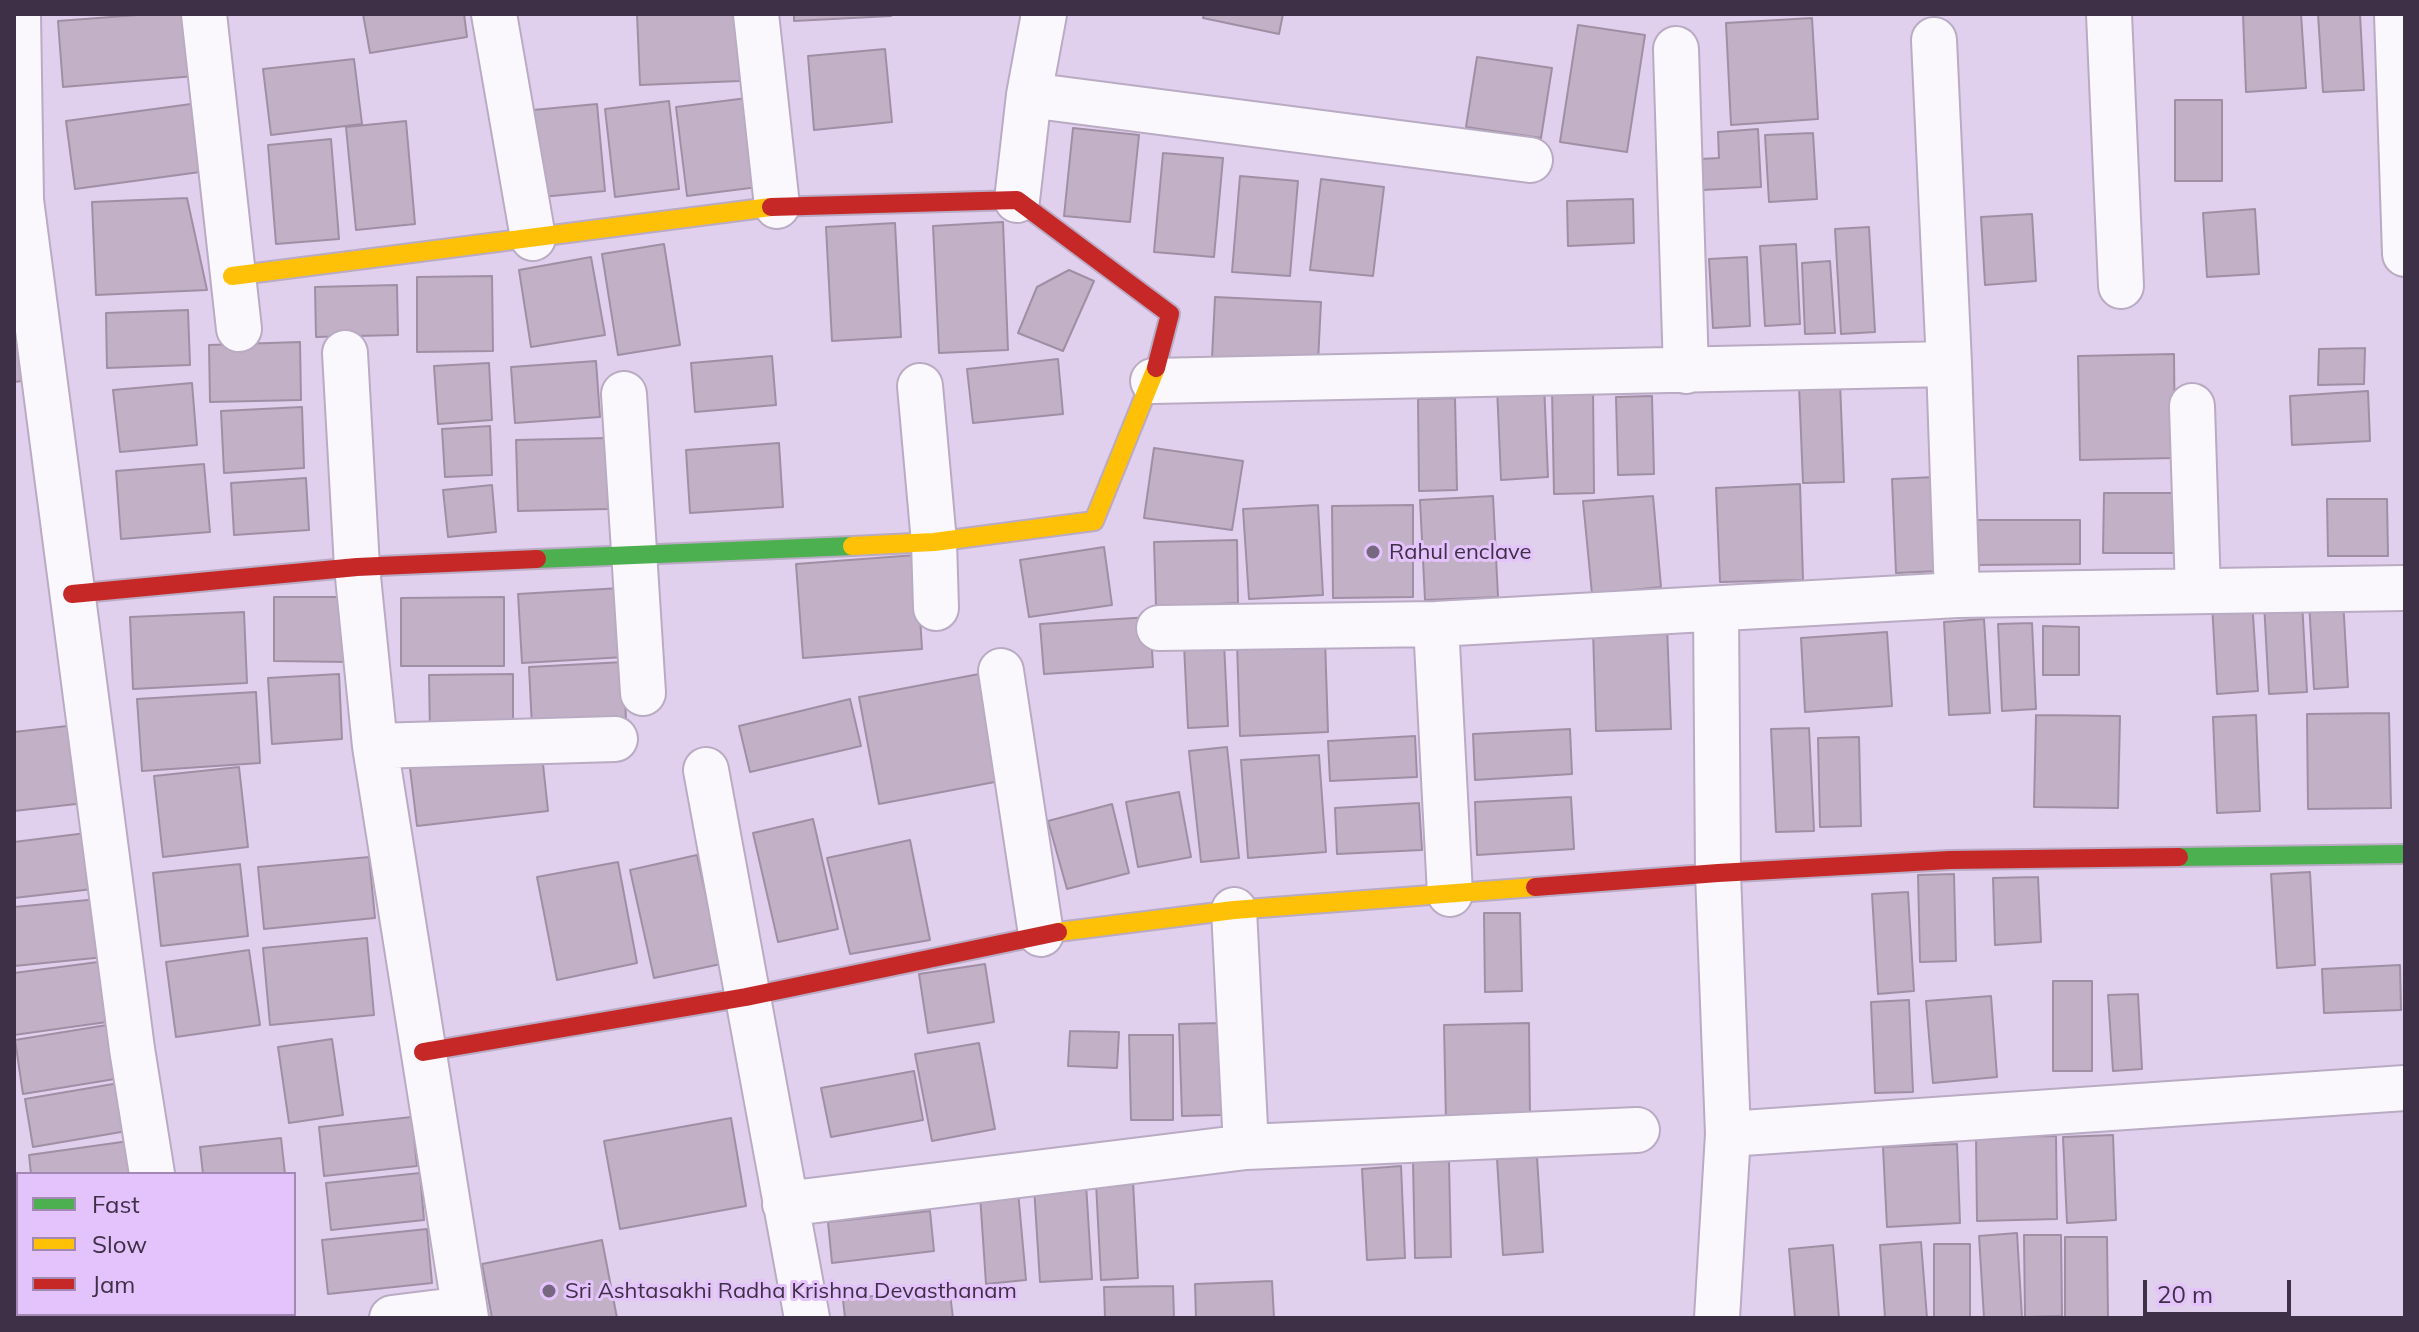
<!DOCTYPE html>
<style>
body{margin:0}
#map{position:relative;width:2419px;height:1332px;overflow:hidden;background:#e1cfee;font-family:Mulish,sans-serif}
canvas{display:block}
.frame{position:absolute;inset:0;border:16px solid #3e3046;pointer-events:none}
.legend{position:absolute;left:16px;top:1172px;width:280px;height:144px;box-sizing:border-box;background:#e4c2fb;border:2px solid #a288b3;margin:0;padding:10px 14px;list-style:none;font-size:24px;color:#3e3046}
.legend li{display:flex;align-items:center;gap:16px;height:40px}
.legend b{width:40px;border:2px solid #a288b3}
.scale{position:absolute;left:2143px;top:1280px;width:148px;height:36px;box-sizing:border-box;border:4px solid #3e3046;border-top:0;padding-left:10px;font-size:24px;line-height:28px;white-space:nowrap;color:#3e3046;-webkit-text-stroke:6px #e4c2fb;paint-order:stroke}
</style>
<div id="map">
<canvas width="2419" height="1332"></canvas>
<div class="frame"></div>
<ul class="legend">
<li><b style="height:10px;background:#4caf50"></b>Fast</li>
<li><b style="height:10px;background:#ffc107"></b>Slow</li>
<li><b style="height:10px;background:#c62828"></b>Jam</li>
</ul>
<div class="scale">20 m</div>
</div>
<script>
const c = document.querySelector('canvas').getContext('2d');
c.lineJoin = 'round';
function fillPath(path, color) {
  c.fillStyle = color;
  c.fill(path, 'evenodd');
}
function shape(rows) {
  const path = new Path2D();
  for (const r of rows) {
    path.moveTo(r[0], r[1]);
    for (let i = 2; i < r.length; i += 2) path.lineTo(r[i], r[i + 1]);
  }
  return path;
}
function strokePath(path, color, width, dash) {
  c.strokeStyle = color;
  c.lineWidth = width;
  c.lineCap = dash ? 'butt' : 'round';
  c.setLineDash(dash || []);
  c.stroke(path);
}
function drawText(font, color, halo, rows, align = 'center') {
  c.font = font + ' Mulish,sans-serif';
  c.lineWidth = 6;
  c.setLineDash([]);
  c.textBaseline = 'middle';
  c.strokeStyle = halo;
  c.fillStyle = color;
  for (const [text, x, y, turn = 0] of rows) {
    c.save();
    c.translate(x, y);
    c.rotate((+turn || 0) * Math.PI / 180);
    c.textAlign = isNaN(turn) ? turn : align;
    if (halo) c.strokeText(text, 0, 0);
    c.fillText(text, 0, 0);
    c.restore();
  }
}
const building = shape([
 [151,14,190,14,195,76,63,87,58,21,151,14],
 [363,14,464,14,467,37,370,53,363,14],
 [637,14,737,14,740,81,640,85,637,14],
 [794,14,891,14,891,16,794,21,794,14],
 [1204,14,1283,14,1279,34,1203,18,1204,14],
 [2243,14,2301,14,2306,88,2246,92,2243,14],
 [2318,14,2360,14,2364,90,2323,92,2318,14],
 [1812,18,1818,119,1731,125,1726,23,1812,18],
 [1578,25,1645,35,1627,152,1560,142,1578,25],
 [885,49,892,122,814,130,808,56,885,49],
 [1477,57,1552,68,1541,138,1466,127,1477,57],
 [354,59,362,124,271,135,263,69,354,59],
 [747,98,758,187,687,196,676,107,747,98],
 [2175,100,2222,100,2222,181,2175,181,2175,100],
 [669,101,679,189,615,197,605,109,669,101],
 [191,104,200,172,75,189,66,121,191,104],
 [597,104,605,191,541,197,533,110,597,104],
 [406,121,415,224,356,230,346,127,406,121],
 [1073,128,1139,135,1130,222,1064,216,1073,128],
 [1758,129,1761,187,1702,190,1701,159,1719,158,1718,132,1758,129],
 [1813,133,1817,199,1769,202,1765,135,1813,133],
 [331,139,339,239,276,244,268,145,331,139],
 [1163,153,1223,158,1214,257,1154,252,1163,153],
 [1240,176,1298,181,1290,276,1232,272,1240,176],
 [1321,179,1384,187,1373,276,1310,270,1321,179],
 [187,198,207,290,96,295,92,202,187,198],
 [1633,199,1634,243,1568,246,1567,201,1633,199],
 [2255,209,2259,274,2207,277,2203,213,2255,209],
 [2032,214,2036,281,1985,285,1981,217,2032,214],
 [1003,222,1008,350,939,353,933,226,1003,222],
 [895,223,901,337,832,341,826,227,895,223],
 [1869,227,1875,332,1841,334,1835,229,1869,227],
 [664,244,680,345,618,355,602,254,664,244],
 [1796,244,1800,324,1765,326,1760,246,1796,244],
 [591,257,605,335,531,347,519,270,591,257],
 [1747,257,1750,326,1713,328,1709,259,1747,257],
 [1830,261,1835,333,1805,334,1802,263,1830,261],
 [1069,270,1094,281,1063,351,1018,333,1037,287,1069,270],
 [492,276,493,351,417,352,417,277,492,276],
 [397,285,398,335,316,337,315,287,397,285],
 [1215,297,1321,302,1318,362,1212,358,1215,297],
 [188,310,190,365,107,368,106,313,188,310],
 [14,316,22,381,14,382,14,316],
 [300,342,301,400,210,402,209,345,300,342],
 [2365,348,2364,384,2318,385,2319,349,2365,348],
 [2174,354,2175,458,2080,460,2078,356,2174,354],
 [772,356,776,405,695,412,691,363,772,356],
 [1058,359,1063,414,973,423,967,369,1058,359],
 [596,361,600,417,515,423,511,367,596,361],
 [489,363,492,420,438,424,434,366,489,363],
 [192,383,197,445,120,452,113,390,192,383],
 [1840,383,1844,482,1803,483,1799,385,1840,383],
 [1544,384,1548,477,1501,480,1497,387,1544,384],
 [1593,388,1594,493,1554,494,1552,390,1593,388],
 [2368,391,2370,441,2292,445,2290,396,2368,391],
 [1652,396,1654,474,1618,475,1616,397,1652,396],
 [1455,398,1457,490,1419,491,1418,399,1455,398],
 [302,407,304,468,224,473,221,411,302,407],
 [490,426,492,475,445,477,442,429,490,426],
 [607,438,608,509,518,511,516,440,607,438],
 [779,443,783,507,690,513,686,450,779,443],
 [1154,448,1243,461,1232,530,1144,518,1154,448],
 [204,464,210,532,121,539,116,471,204,464],
 [1935,477,1939,571,1896,573,1892,479,1935,477],
 [306,478,309,530,234,535,231,483,306,478],
 [1800,484,1803,580,1720,582,1716,488,1800,484],
 [492,485,496,532,448,537,443,490,492,485],
 [2104,493,2178,493,2178,553,2103,553,2104,493],
 [1493,496,1498,597,1425,600,1420,500,1493,496],
 [1653,496,1661,587,1592,594,1583,501,1653,496],
 [2327,499,2387,499,2388,556,2328,556,2327,499],
 [1318,505,1323,595,1249,599,1243,509,1318,505],
 [1413,505,1413,597,1333,598,1332,506,1413,505],
 [1977,520,2080,520,2080,564,1977,565,1977,520],
 [1237,540,1238,603,1156,607,1154,542,1237,540],
 [1104,547,1112,605,1029,617,1020,560,1104,547],
 [916,555,922,649,803,658,796,564,916,555],
 [621,588,625,657,522,663,518,594,621,588],
 [274,597,349,597,348,662,274,661,274,597],
 [504,597,504,666,401,666,401,598,504,597],
 [2343,599,2348,687,2314,689,2309,601,2343,599],
 [2252,600,2258,691,2217,694,2212,603,2252,600],
 [2302,601,2307,692,2269,694,2264,603,2302,601],
 [244,612,247,683,133,689,130,617,244,612],
 [1150,617,1153,667,1044,674,1040,624,1150,617],
 [1984,619,1990,713,1949,715,1944,622,1984,619],
 [2032,623,2036,709,2002,711,1998,624,2032,623],
 [1667,626,1671,729,1596,731,1593,630,1667,626],
 [2043,626,2079,627,2079,675,2043,675,2043,626],
 [1887,632,1892,706,1805,712,1801,638,1887,632],
 [1325,639,1328,732,1240,736,1237,643,1325,639],
 [1224,643,1228,726,1188,728,1184,645,1224,643],
 [624,662,626,723,532,727,529,667,624,662],
 [339,674,342,739,272,744,268,678,339,674],
 [513,674,513,731,430,733,429,675,513,674],
 [979,674,1000,781,879,804,859,697,979,674],
 [256,692,260,763,142,771,137,699,256,692],
 [850,699,861,746,750,772,739,726,850,699],
 [2389,713,2391,808,2308,809,2307,714,2389,713],
 [2036,715,2120,716,2118,808,2034,807,2036,715],
 [2256,715,2260,811,2217,813,2213,717,2256,715],
 [76,725,85,803,14,811,14,732,76,725],
 [1809,728,1814,831,1776,832,1771,729,1809,728],
 [1570,729,1572,774,1475,780,1473,734,1570,729],
 [1415,736,1417,777,1330,781,1328,741,1415,736],
 [1859,737,1861,826,1820,827,1818,738,1859,737],
 [541,745,548,811,417,826,409,760,541,745],
 [1227,747,1239,858,1201,862,1189,751,1227,747],
 [1319,755,1326,852,1248,858,1241,760,1319,755],
 [239,767,248,847,163,857,154,776,239,767],
 [1179,792,1191,857,1138,867,1126,802,1179,792],
 [1571,797,1574,849,1477,855,1475,802,1571,797],
 [1419,803,1422,850,1337,854,1335,808,1419,803],
 [1112,804,1129,873,1067,889,1048,821,1112,804],
 [813,819,838,929,778,942,753,833,813,819],
 [86,833,93,889,14,898,14,842,86,833],
 [910,840,930,940,850,954,827,858,910,840],
 [697,855,721,964,654,978,630,870,697,855],
 [369,857,375,918,264,929,258,867,369,857],
 [618,862,637,963,557,980,537,877,618,862],
 [240,864,248,936,161,946,153,873,240,864],
 [2310,872,2315,965,2277,968,2271,874,2310,872],
 [1954,874,1956,961,1920,962,1918,875,1954,874],
 [2038,877,2041,942,1995,945,1993,878,2038,877],
 [1908,892,1914,991,1878,994,1872,894,1908,892],
 [99,899,105,957,14,966,14,907,99,899],
 [1484,913,1520,913,1522,991,1485,992,1484,913],
 [367,938,374,1015,270,1025,263,948,367,938],
 [249,950,260,1025,176,1037,166,962,249,950],
 [106,961,114,1021,14,1035,14,973,106,961],
 [985,964,994,1022,928,1033,919,974,985,964],
 [2400,965,2401,1010,2324,1013,2322,969,2400,965],
 [2053,981,2092,981,2092,1071,2053,1071,2053,981],
 [2138,994,2142,1069,2113,1071,2108,995,2138,994],
 [1991,996,1997,1077,1933,1083,1926,1001,1991,996],
 [1909,1000,1913,1092,1875,1093,1871,1002,1909,1000],
 [1219,1023,1222,1115,1182,1116,1179,1024,1219,1023],
 [1529,1023,1530,1119,1446,1122,1444,1025,1529,1023],
 [113,1024,121,1078,23,1094,15,1040,113,1024],
 [1070,1031,1119,1032,1117,1068,1068,1066,1070,1031],
 [1129,1035,1173,1035,1173,1120,1131,1120,1129,1035],
 [332,1039,343,1115,289,1123,278,1047,332,1039],
 [979,1043,995,1129,932,1141,915,1054,979,1043],
 [914,1071,923,1120,831,1137,821,1088,914,1071],
 [119,1083,127,1131,33,1147,25,1099,119,1083],
 [412,1117,417,1166,324,1176,319,1127,412,1117],
 [731,1118,746,1206,620,1229,604,1141,731,1118],
 [2113,1135,2116,1220,2067,1223,2063,1137,2113,1135],
 [2056,1136,2057,1219,1977,1221,1976,1137,2056,1136],
 [281,1138,285,1174,203,1174,200,1147,281,1138],
 [129,1141,134,1174,31,1174,29,1155,129,1141],
 [1957,1144,1960,1223,1887,1227,1883,1147,1957,1144],
 [1537,1157,1543,1252,1503,1255,1497,1159,1537,1157],
 [1449,1161,1451,1257,1415,1258,1413,1162,1449,1161],
 [1401,1166,1405,1258,1367,1260,1362,1169,1401,1166],
 [420,1173,424,1220,331,1230,326,1183,420,1173],
 [1133,1181,1138,1278,1101,1280,1096,1183,1133,1181],
 [1086,1184,1092,1279,1040,1282,1034,1187,1086,1184],
 [1018,1191,1026,1280,986,1284,980,1195,1018,1191],
 [930,1211,934,1251,832,1263,828,1222,930,1211],
 [427,1229,432,1283,328,1294,322,1240,427,1229],
 [2017,1233,2022,1318,1984,1318,1979,1236,2017,1233],
 [2024,1235,2061,1235,2062,1316,2025,1317,2024,1235],
 [2065,1237,2107,1237,2108,1318,2065,1318,2065,1237],
 [602,1240,617,1318,492,1318,482,1264,602,1240],
 [1921,1242,1927,1318,1885,1318,1880,1245,1921,1242],
 [1934,1244,1970,1244,1970,1318,1934,1318,1934,1244],
 [1833,1245,1839,1318,1795,1318,1789,1249,1833,1245],
 [1272,1281,1274,1318,1196,1318,1195,1284,1272,1281],
 [949,1286,953,1318,845,1318,843,1300,949,1286],
 [1173,1286,1174,1318,1105,1318,1104,1287,1173,1286]
]);
fillPath(building, '#c2b0c6');
strokePath(building, '#a08fa4', 2);
const street = shape([
 [18,14,21,200,132,1049,152,1174],
 [204,14,239,329],
 [494,14,533,238],
 [756,14,777,206],
 [2109,14,2121,286],
 [2397,14,2405,254],
 [1934,40,1949,364,1957,595],
 [1676,49,1686,371],
 [1029,95,1530,160],
 [1017,200,1029,95,1044,14],
 [345,353,357,567,375,746,466,1318],
 [1153,381,1949,364],
 [920,386,934,542,936,608],
 [624,394,643,693],
 [2192,406,2198,591],
 [1716,609,1718,873,1728,1134,1717,1318],
 [1436,624,1450,894],
 [1159,628,1436,624,1957,595,2405,588],
 [1001,671,1041,934],
 [375,746,615,739],
 [706,770,807,1318],
 [1234,910,1246,1147],
 [1728,1134,2405,1088],
 [785,1204,1246,1147,1637,1130],
 [175,1314,175,1318],
 [392,1318,464,1309]
]);
const fast = shape([
 [537,559,852,546],
 [2179,857,2405,854]
]);
const slow = shape([
 [232,276,771,207],
 [852,546,934,542,1094,521,1156,368],
 [1058,932,1234,910,1535,887]
]);
const jam = shape([
 [771,207,1017,200,1170,314,1156,368],
 [72,594,357,567,537,559],
 [1535,887,1718,873,1950,860,2179,857],
 [423,1052,746,997,1058,932]
]);
strokePath(street, '#b9abc3', 48);
strokePath(fast, '#b9abc3', 22);
strokePath(slow, '#b9abc3', 22);
strokePath(jam, '#b9abc3', 22);
strokePath(street, '#faf8fc', 44);
strokePath(fast, '#4caf50', 18);
strokePath(slow, '#ffc107', 18);
strokePath(jam, '#c62828', 18);
for (const [x, y, r, color] of [
 [1373,552,8,"#776881"],
 [549,1291,8,"#776881"]
]) {
  const dot = new Path2D();
  dot.arc(x, y, r, 0, 2 * Math.PI);
  c.fillStyle = color;
  c.fill(dot);
  strokePath(dot, '#e4c2fb', 3);
}
drawText('22px', '#3e3046', '#e4c2fb', [
 ["Rahul enclave",1389,552],
 ["Sri Ashtasakhi Radha Krishna Devasthanam",565,1291]
], 'left');
</script>
